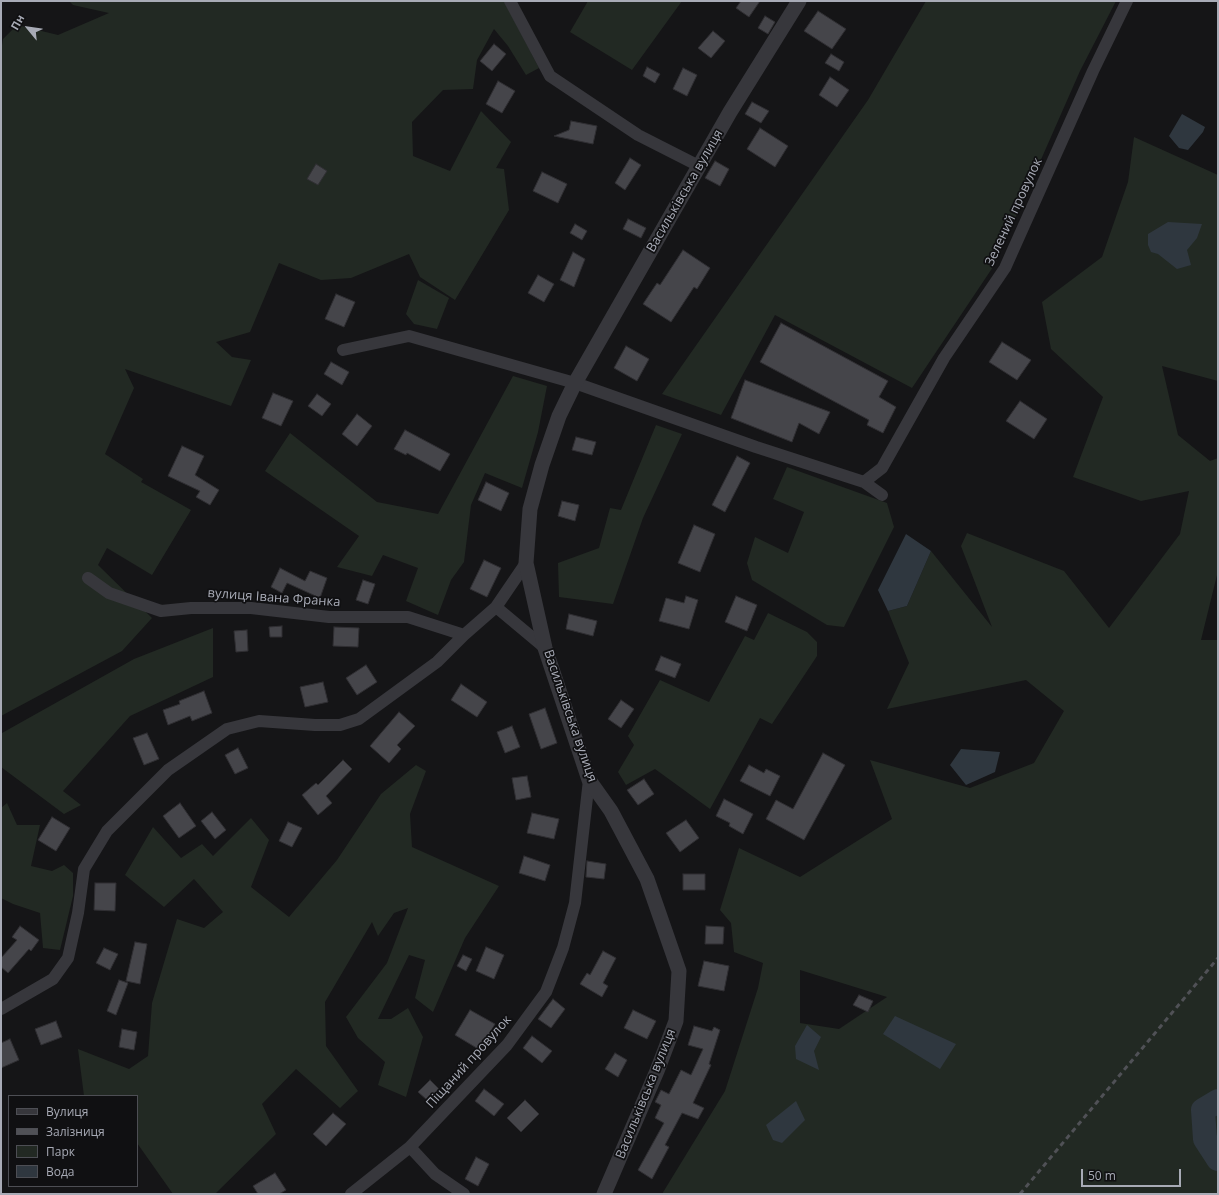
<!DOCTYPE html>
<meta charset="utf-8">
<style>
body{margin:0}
#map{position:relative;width:1219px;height:1195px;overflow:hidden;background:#151517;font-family:"Open Sans",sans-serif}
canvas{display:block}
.frame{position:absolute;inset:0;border:2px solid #a8abb6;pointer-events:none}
.legend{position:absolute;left:8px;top:1095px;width:130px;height:92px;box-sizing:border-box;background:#101012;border:1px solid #4d4e54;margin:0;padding:5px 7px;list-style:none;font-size:12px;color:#a8abb6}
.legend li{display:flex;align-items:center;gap:8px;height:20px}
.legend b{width:20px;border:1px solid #4d4e54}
.north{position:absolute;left:8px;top:8px;width:40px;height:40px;-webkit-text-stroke:3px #101012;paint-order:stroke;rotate:299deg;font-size:11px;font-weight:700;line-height:16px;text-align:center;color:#a8abb6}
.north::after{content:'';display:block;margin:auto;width:14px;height:18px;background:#a8abb6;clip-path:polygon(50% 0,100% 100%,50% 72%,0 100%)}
.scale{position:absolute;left:1081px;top:1169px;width:100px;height:18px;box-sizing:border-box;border:2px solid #a8abb6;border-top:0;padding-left:5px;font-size:12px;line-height:14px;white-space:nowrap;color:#a8abb6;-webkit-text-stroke:3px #101012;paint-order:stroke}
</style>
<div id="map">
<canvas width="1219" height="1195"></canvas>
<div class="frame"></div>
<ul class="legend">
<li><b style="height:5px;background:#37373c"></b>Вулиця</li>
<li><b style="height:5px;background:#505156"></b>Залізниця</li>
<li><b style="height:11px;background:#222923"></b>Парк</li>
<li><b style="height:11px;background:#2f373f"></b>Вода</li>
</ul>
<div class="north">Пн</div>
<div class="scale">50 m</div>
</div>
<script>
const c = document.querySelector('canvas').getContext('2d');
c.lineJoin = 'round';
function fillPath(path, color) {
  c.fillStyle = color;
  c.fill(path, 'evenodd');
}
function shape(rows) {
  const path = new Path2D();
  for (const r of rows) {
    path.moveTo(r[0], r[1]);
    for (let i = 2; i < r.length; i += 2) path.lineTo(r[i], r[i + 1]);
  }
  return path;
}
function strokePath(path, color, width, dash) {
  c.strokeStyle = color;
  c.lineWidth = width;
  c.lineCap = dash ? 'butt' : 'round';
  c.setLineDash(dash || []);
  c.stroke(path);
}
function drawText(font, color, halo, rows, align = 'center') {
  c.font = font + ' "Open Sans",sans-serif';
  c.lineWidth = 3.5;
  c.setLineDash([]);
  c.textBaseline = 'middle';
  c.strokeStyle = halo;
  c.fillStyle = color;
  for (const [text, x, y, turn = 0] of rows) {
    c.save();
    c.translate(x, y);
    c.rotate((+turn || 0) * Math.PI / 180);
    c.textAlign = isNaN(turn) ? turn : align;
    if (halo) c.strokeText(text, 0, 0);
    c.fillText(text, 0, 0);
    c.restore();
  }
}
fillPath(shape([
 [69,1,504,1,539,68,526,75,508,46,494,29,477,60,473,89,443,90,412,122,413,156,450,171,481,111,511,142,496,168,504,169,509,210,455,300,420,277,409,254,351,278,321,280,279,263,250,332,216,342,232,357,251,360,231,406,125,369,134,388,105,454,143,479,141,482,191,510,152,575,107,548,98,565,152,618,122,651,1,716,1,51,3,39,17,25,58,35,109,13,73,5],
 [588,1,682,1,632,70,570,32],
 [926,1,1116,1,1080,71,995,264,912,388,775,315,721,415,662,394,868,100],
 [1134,137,1218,175,1218,381,1162,366,1178,435,1210,461,1218,458,1218,571,1201,640,1218,640,1218,1194,662,1194,725,1091,758,988,763,963,734,952,731,923,720,910,739,848,800,877,892,819,870,760,970,788,1034,763,1064,711,1026,680,887,709,909,663,888,611,907,606,931,551,992,627,961,546,967,533,1064,571,1109,628,1180,534,1189,491,1141,501,1073,477,1103,397,1051,349,1042,302,1102,257,1128,182],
 [800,970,887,997,839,1029,800,1023],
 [418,280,449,298,437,329,414,324,406,314],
 [513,376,547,386,538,432,522,488,485,473,471,505,464,562,451,580,438,615,406,601,418,568,383,555,372,576,337,567,359,536,265,471,290,433,377,502,438,514],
 [656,425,682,434,643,518,613,604,559,597,558,563,599,548,610,508,621,510],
 [787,467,887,503,894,527,844,627,827,625,752,580,747,563,755,537,788,553,804,512,773,499],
 [768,613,807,632,817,642,817,656,772,724,760,718,710,809,655,769,626,785,618,772,634,745,628,736,660,680,709,702,745,636,754,640],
 [213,628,213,677,130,716,63,791,81,805,64,814,1,767,1,731,2,733,134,659],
 [416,765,426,771,410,814,412,847,499,886,465,938,433,1012,415,998,425,960,409,955,378,1019,391,1019,408,1008,423,1037,406,1097,378,1085,385,1062,358,1038,346,1017,387,963,408,908,394,913,378,936,372,922,325,1002,326,1046,358,1091,340,1108,296,1069,262,1104,276,1134,215,1194,173,1194,137,1143,137,1096,84,1096,78,1049,129,1069,148,1056,152,1003,177,919,204,928,223,912,194,879,164,907,125,875,153,827,181,858,202,844,213,856,251,818,269,840,251,887,289,917,337,860,381,794],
 [7,803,17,825,40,825,31,866,52,871,64,865,73,873,73,896,60,950,43,948,40,913,13,904,1,898,1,808]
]), '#222923');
fillPath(shape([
 [1182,114,1205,127,1203,132,1188,150,1179,148,1169,136],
 [1168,222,1202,224,1197,238,1187,250,1191,265,1177,269,1158,254,1151,252,1148,245,1148,234],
 [906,534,931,551,907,606,888,611,878,590],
 [961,749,1000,752,995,772,966,785,950,765],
 [895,1016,956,1044,940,1069,883,1034],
 [807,1025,821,1037,814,1051,819,1070,796,1059,795,1046],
 [796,1101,805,1120,782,1143,773,1140,766,1125]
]), '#2f373f');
strokePath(shape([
 [1218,1101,1203,1110,1205,1139,1218,1159]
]), '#2f373f', 24);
const building = shape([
 [741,1,760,1,749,17,736,8,741,1],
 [818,11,846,29,832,49,804,31,818,11],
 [765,16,775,22,768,34,758,28,765,16],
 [713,31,725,41,711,58,698,48,713,31],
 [494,44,506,54,492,71,480,61,494,44],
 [831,54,844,62,839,71,825,63,831,54],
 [647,67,660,74,655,83,643,76,647,67],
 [683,68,697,75,687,96,673,89,683,68],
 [830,77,849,90,837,107,819,95,830,77],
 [498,81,515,91,502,113,486,104,498,81],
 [752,102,769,111,761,123,745,114,752,102],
 [571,121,597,126,593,144,554,136,569,130,571,121],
 [760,128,788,146,775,167,747,149,760,128],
 [630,158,641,165,625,190,615,183,630,158],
 [715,161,729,169,720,186,705,178,715,161],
 [316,164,327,171,318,185,307,179,316,164],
 [542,172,567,184,558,203,533,191,542,172],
 [628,219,646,228,641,238,623,229,628,219],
 [575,224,587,231,582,240,570,233,575,224],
 [683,250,710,268,697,289,694,287,671,322,643,304,657,283,660,285,683,250],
 [573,252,585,259,574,287,560,280,573,252],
 [538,275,554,284,544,302,528,293,538,275],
 [336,294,355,302,344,327,325,319,336,294],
 [781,323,888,381,879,397,896,407,883,433,867,425,869,420,760,362,781,323],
 [1002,342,1031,360,1017,380,989,362,1002,342],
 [626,346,649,359,637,381,614,368,626,346],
 [331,362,349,372,342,385,324,374,331,362],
 [745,380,830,412,819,434,799,423,792,442,731,418,745,380],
 [273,393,293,401,281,426,262,418,273,393],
 [317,394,331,404,322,416,308,406,317,394],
 [1020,401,1047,419,1034,439,1006,421,1020,401],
 [357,414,372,426,357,446,342,434,357,414],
 [405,430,450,454,440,471,407,453,406,455,394,449,405,430],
 [576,437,596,442,592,455,572,450,576,437],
 [182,446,204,456,195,475,219,490,210,505,196,497,200,491,168,476,182,446],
 [737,456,750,463,725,512,712,505,737,456],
 [486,482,509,493,501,511,478,500,486,482],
 [562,501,579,505,575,521,558,516,562,501],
 [694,525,715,534,700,572,678,563,694,525],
 [484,560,501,568,487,597,470,589,484,560],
 [280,568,305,581,310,571,327,578,320,598,287,583,282,593,271,587,280,568],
 [363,580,375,584,368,604,356,600,363,580],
 [686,596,698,600,689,629,659,621,666,598,684,603,686,596],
 [736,596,757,605,747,631,725,622,736,596],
 [569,614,597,621,593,636,566,629,569,614],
 [282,626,282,637,270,637,269,627,282,626],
 [334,627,359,628,358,647,333,646,334,627],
 [247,630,248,651,236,652,234,631,247,630],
 [661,656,681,664,675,678,655,670,661,656],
 [366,665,377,682,357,695,346,678,366,665],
 [323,682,328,702,305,707,300,687,323,682],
 [461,684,487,702,477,717,451,700,461,684],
 [204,691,212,713,192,721,190,716,168,725,163,710,180,704,179,701,204,691],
 [621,700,634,709,621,728,608,719,621,700],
 [545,708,557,743,541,749,529,714,545,708],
 [399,712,415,726,397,745,401,749,389,763,370,746,399,712],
 [512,726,520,747,505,753,497,732,512,726],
 [147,733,159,759,144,765,133,738,147,733],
 [238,748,248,768,235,774,225,755,238,748],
 [823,753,845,765,804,840,766,819,776,800,793,809,823,753],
 [343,760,352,769,326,796,332,803,318,815,302,795,316,783,318,785,343,760],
 [749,765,764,773,766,769,780,776,770,796,740,781,749,765],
 [527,776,531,797,516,800,512,778,527,776],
 [644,779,654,794,638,805,627,790,644,779],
 [724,799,753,814,743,834,729,826,730,823,716,816,724,799],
 [180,803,196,826,179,838,163,816,180,803],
 [212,812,226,830,215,839,201,821,212,812],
 [532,813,559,819,554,839,527,833,532,813],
 [52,817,70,828,56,851,38,840,52,817],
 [686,820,699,838,680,852,666,833,686,820],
 [288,822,302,828,292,847,279,841,288,822],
 [524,856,550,865,545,881,519,873,524,856],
 [587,861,606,864,604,879,586,877,587,861],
 [683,874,705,874,705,890,683,890,683,874],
 [95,883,116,883,115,911,94,910,95,883],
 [20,926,39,940,31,951,29,949,8,973,1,967,1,958,17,940,12,937,20,926],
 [706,926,724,927,723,944,705,944,706,926],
 [135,942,147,944,140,984,126,981,135,942],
 [486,947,504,955,494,979,476,971,486,947],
 [104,948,118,954,110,970,96,963,104,948],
 [603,951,616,958,603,983,608,986,602,997,580,984,587,973,590,975,603,951],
 [463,955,472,959,466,971,457,966,463,955],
 [704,961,729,966,724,991,698,986,704,961],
 [119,980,128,983,116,1015,107,1011,119,980],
 [859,995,873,1001,868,1012,853,1005,859,995],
 [553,999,565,1009,551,1028,538,1019,553,999],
 [470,1010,495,1024,480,1050,455,1035,470,1010],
 [633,1010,656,1021,647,1039,624,1028,633,1010],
 [56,1021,62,1037,41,1045,35,1029,56,1021],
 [694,1026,712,1031,714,1027,720,1030,709,1064,711,1065,693,1103,704,1108,698,1119,682,1113,665,1145,669,1147,652,1179,638,1170,664,1123,655,1118,661,1105,655,1102,661,1090,669,1094,681,1070,691,1075,703,1049,688,1045,694,1026],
 [122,1029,137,1032,134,1050,119,1047,122,1029],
 [532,1036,552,1051,542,1063,523,1048,532,1036],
 [10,1039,19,1060,1,1068,1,1043,10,1039],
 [615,1053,627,1060,618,1077,605,1069,615,1053],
 [430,1080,439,1089,427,1100,418,1092,430,1080],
 [484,1089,504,1104,494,1116,475,1101,484,1089],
 [525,1100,539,1114,521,1132,507,1118,525,1100],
 [333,1113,346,1124,326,1146,313,1134,333,1113],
 [476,1157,489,1164,478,1186,465,1179,476,1157],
 [275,1173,286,1190,279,1194,258,1194,253,1186,275,1173]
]);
fillPath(building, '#45454a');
strokePath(building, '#302f33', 1);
strokePath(shape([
 [510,1,550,76,638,135,699,166],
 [343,350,409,336,575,383,756,447,864,482,882,495],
 [864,482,882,468,944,358,1005,268,1093,71,1127,1],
 [88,578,109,593,161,611,191,608,251,608,329,617,408,617,464,635],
 [496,607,545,648],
 [1,1009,53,979,68,958,78,913,84,869,107,831,168,770,227,729,259,721,315,725,340,725,359,719,437,662,464,635,496,607,526,563],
 [410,1147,435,1174,464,1194],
 [351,1194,410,1147,507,1045,546,992,563,948,575,903,589,780]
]), '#37373c', 12);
strokePath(shape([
 [604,1194,657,1071,676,1021,679,971,647,879,611,811,589,780,545,648,526,563,530,509,542,465,559,416,575,383,730,112,799,1]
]), '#37373c', 15);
strokePath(shape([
 [1020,1194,1218,958]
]), '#505156', 3, [5, 4]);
drawText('13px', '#a8abb6', '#101012', [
 ["Васильківська вулиця",685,191,-60],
 ["Зелений провулок",1014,212,-65],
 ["вулиця Івана Франка",274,598,4],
 ["Васильківська вулиця",570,716,71],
 ["Піщаний провулок",469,1062,-48],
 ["Васильківська вулиця",646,1094,-68]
]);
</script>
